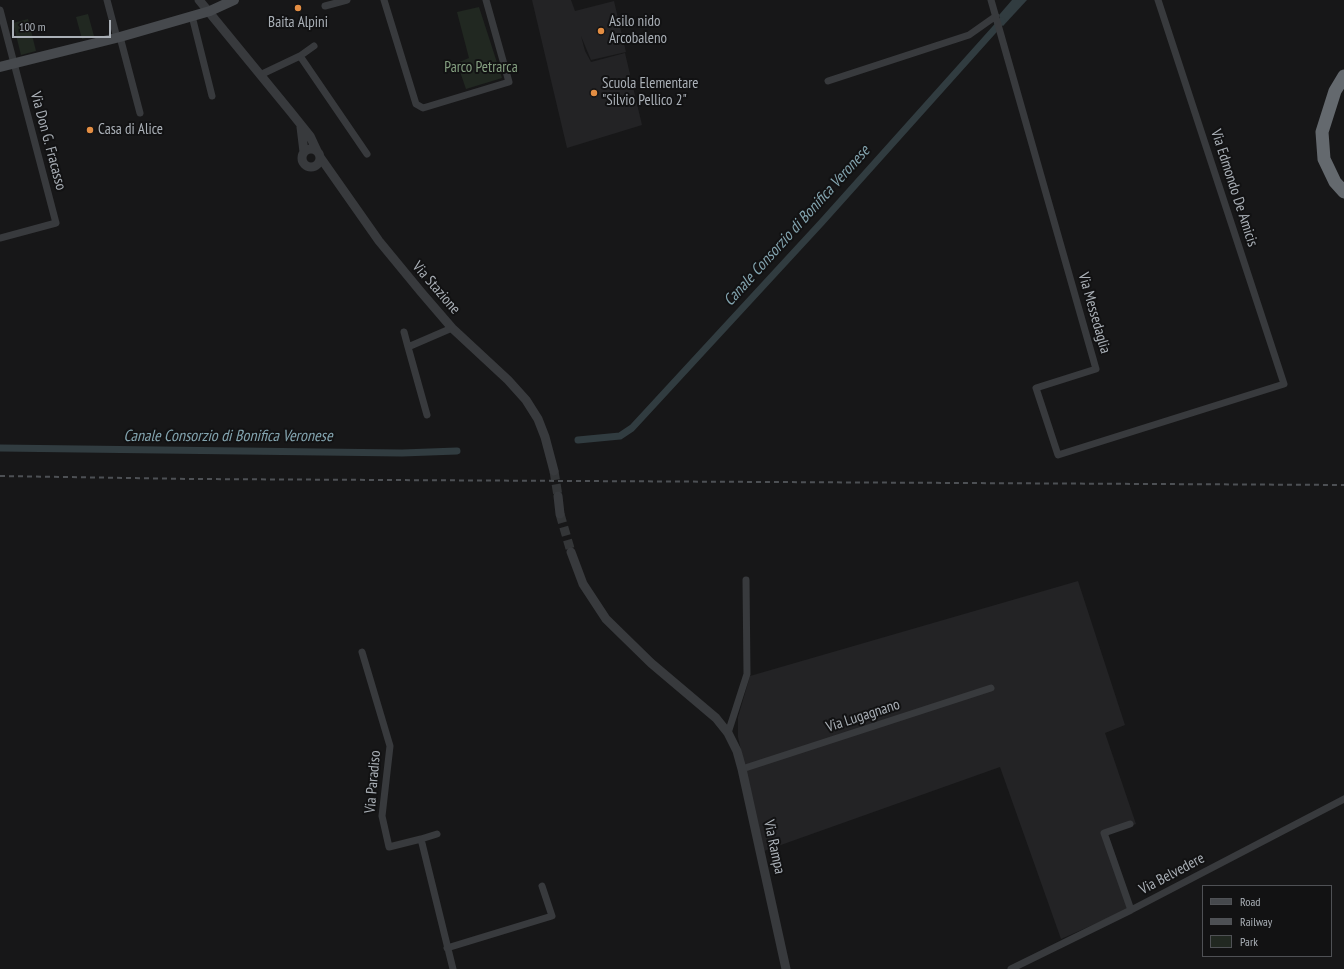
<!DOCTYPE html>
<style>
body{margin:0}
#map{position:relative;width:1344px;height:969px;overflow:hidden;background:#171718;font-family:"PT Sans Narrow",sans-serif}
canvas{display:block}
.legend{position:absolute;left:1202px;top:885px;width:130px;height:72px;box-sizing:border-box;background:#121213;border:1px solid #4f5155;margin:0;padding:5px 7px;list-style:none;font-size:12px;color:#aab0b7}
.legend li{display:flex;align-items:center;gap:8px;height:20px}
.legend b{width:20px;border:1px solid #4f5155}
.scale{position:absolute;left:12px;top:20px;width:99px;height:18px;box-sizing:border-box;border:2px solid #aab0b7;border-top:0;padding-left:5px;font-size:12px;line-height:14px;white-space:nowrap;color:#aab0b7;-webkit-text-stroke:3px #121213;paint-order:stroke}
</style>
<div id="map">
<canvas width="1344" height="969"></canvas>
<ul class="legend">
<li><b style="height:5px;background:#46494d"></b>Road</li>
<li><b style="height:5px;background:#4d5054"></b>Railway</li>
<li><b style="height:11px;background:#212821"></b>Park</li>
</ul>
<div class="scale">100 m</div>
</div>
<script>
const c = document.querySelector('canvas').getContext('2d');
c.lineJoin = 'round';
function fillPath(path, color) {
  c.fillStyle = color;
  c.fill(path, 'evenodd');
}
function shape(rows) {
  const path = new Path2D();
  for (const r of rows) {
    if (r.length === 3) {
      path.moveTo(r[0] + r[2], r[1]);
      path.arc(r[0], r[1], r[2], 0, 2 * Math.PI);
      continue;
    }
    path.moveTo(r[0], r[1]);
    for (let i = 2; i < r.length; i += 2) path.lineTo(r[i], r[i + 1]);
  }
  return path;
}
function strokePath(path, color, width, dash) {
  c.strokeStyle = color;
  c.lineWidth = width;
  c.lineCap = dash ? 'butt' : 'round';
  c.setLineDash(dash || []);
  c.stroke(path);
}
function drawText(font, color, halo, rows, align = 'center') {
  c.font = font + ' "PT Sans Narrow",sans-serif';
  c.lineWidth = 4;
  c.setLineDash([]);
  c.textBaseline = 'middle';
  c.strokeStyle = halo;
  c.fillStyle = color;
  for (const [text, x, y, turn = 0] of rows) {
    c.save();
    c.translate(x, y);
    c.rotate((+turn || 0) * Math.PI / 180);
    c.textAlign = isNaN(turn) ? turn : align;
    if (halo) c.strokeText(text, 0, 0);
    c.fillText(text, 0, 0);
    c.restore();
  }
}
fillPath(shape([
 [532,0,571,0,575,11,614,1,626,52,591,60,581,36,585,51,591,62,625,53,642,125,567,148],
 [1078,581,1125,725,1105,733,1136,824,1108,834,1133,907,1061,939,1000,767,764,851,738,737,738,717,750,676]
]), '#232325');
fillPath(shape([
 [479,7,502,78,466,89,457,63,469,58,457,12],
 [88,14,94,36,82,39,76,17],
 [28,19,36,51,21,55,13,23]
]), '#212821');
fillPath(shape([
 [1012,0,1027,0,1003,26,999,15]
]), '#313c40');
strokePath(shape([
 [578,440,620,436,632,428,822,222,1002,21],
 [0,448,402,453,457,451]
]), '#313c40', 7);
strokePath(shape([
 [554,471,558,496],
 [560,514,571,552]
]), '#343638', 9, [9, 4.5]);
strokePath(shape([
 [107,0,117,38],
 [384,0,416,104,423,108,509,82,486,0],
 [991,0,1096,369,1036,388,1058,455,1284,384,1158,0],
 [325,6,347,0],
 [0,10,56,223,0,238],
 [192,16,212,96],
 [120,37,140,113],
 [300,56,314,46],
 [260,75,300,56,367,154],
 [828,81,969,35,996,16],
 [404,332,408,347],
 [427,415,408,347,452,328],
 [362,652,390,746,382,816,389,847,421,839,453,969],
 [728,733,747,674,746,580],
 [742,769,991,688],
 [1130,824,1104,833,1131,910],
 [421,839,437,834],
 [447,948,552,916,542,886],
 [1011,969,1131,910,1344,799]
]), '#383a3d', 7);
strokePath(shape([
 [199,0,290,111,310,136,317,151],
 [301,127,304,152],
 [311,158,9],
 [320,157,379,241,421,292,452,328,508,380,526,400,538,419,545,437,554,471],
 [558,496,560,514],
 [571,552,583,584,606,619,651,663,716,718,728,733,737,751,742,769,786,969]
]), '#383a3d', 9);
strokePath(shape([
 [0,67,120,37,210,11,234,0]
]), '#46494d', 10);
strokePath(shape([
 [1344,76,1335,91,1322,132,1324,159,1335,182,1344,192]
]), '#64696e', 13);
strokePath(shape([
 [0,476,193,479,1344,485]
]), '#4d5054', 2, [5, 4]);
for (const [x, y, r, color] of [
 [298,8,4,"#e48e43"],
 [601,31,4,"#e48e43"],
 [594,93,4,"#e48e43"],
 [90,130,4,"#e48e43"]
]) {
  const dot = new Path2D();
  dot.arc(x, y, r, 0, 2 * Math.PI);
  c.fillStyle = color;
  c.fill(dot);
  strokePath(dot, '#121213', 1.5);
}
drawText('15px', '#aab0b7', '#121213', [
 ["Asilo nido",609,22],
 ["Arcobaleno",609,39],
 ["Baita Alpini",298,23,"center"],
 ["Scuola Elementare",602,84],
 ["\"Silvio Pellico 2\"",602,101],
 ["Casa di Alice",98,130]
], 'left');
drawText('15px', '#86a182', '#121213', [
 ["Parco Petrarca",481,68]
]);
drawText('15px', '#aab0b7', '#121213', [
 ["Via Don G. Fracasso",48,141,75],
 ["Via Edmondo De Amicis",1234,188,72],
 ["Via Stazione",436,288,49],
 ["Via Messedaglia",1094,313,74],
 ["Via Lugagnano",863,716,-18],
 ["Via Paradiso",373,782,-85],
 ["Via Rampa",774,847,78],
 ["Via Belvedere",1172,874,-28]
]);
drawText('italic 16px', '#83a4af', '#121213', [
 ["Canale Consorzio di Bonifica Veronese",797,226,-48],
 ["Canale Consorzio di Bonifica Veronese",228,436]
]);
</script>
